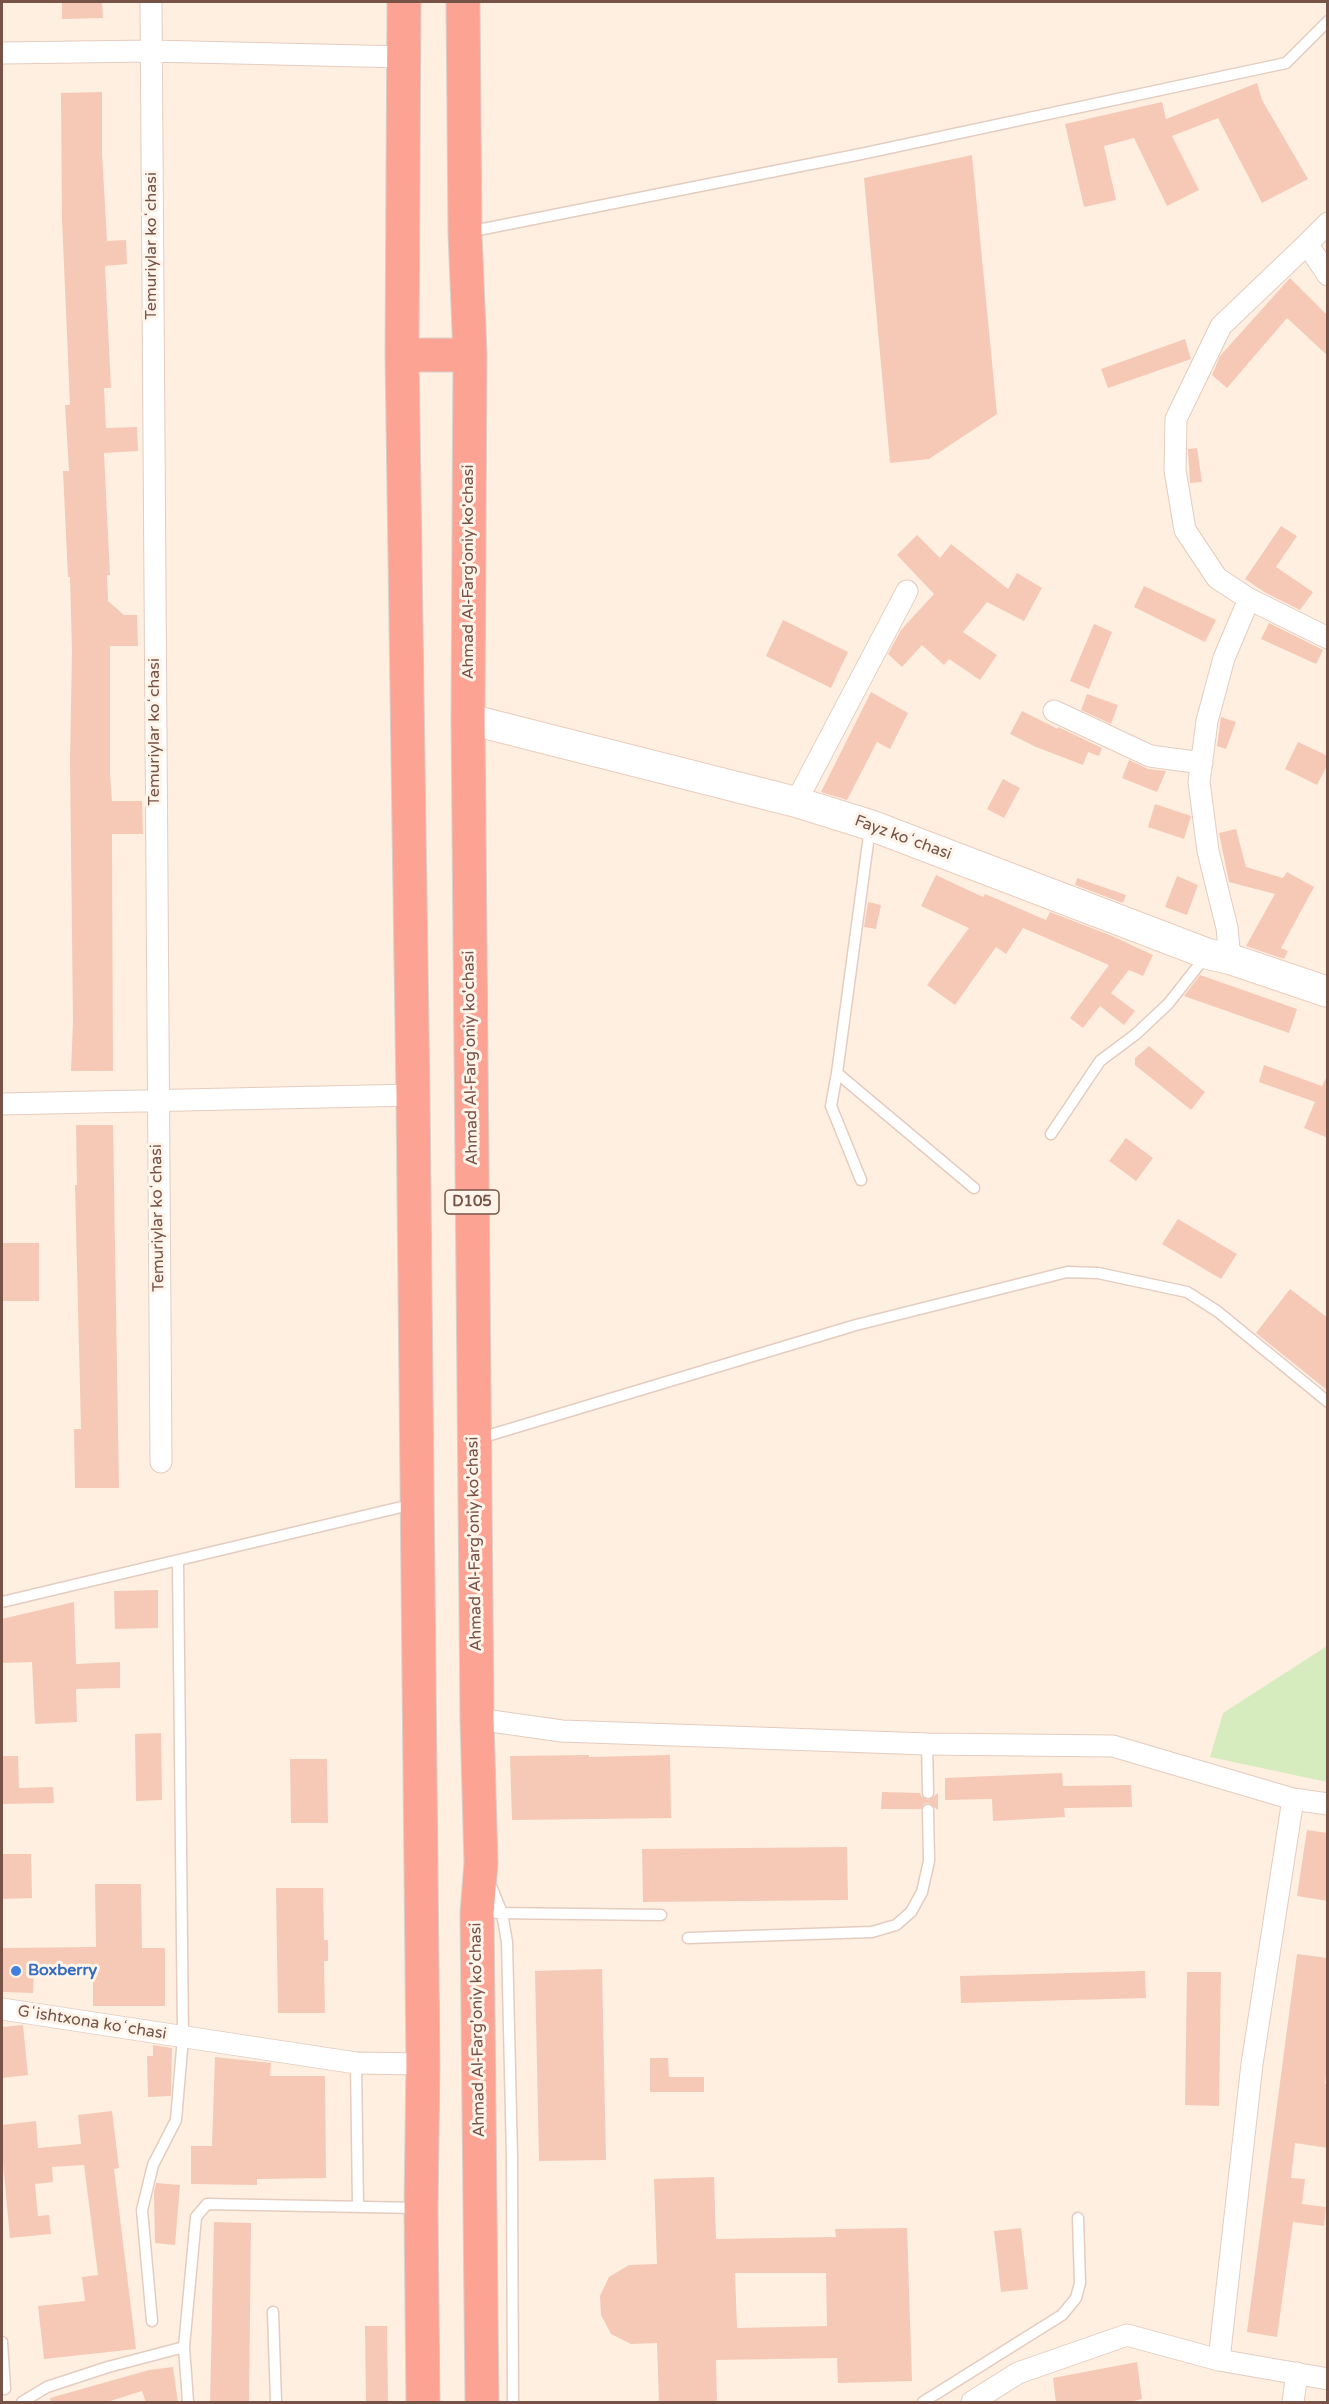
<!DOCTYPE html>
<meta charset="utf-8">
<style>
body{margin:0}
#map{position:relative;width:1329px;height:2404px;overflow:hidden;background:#feefe1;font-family:"Varela Round",sans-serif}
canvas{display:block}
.frame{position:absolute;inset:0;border:3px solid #775246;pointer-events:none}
</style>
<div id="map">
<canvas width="1329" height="2404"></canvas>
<div class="frame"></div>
</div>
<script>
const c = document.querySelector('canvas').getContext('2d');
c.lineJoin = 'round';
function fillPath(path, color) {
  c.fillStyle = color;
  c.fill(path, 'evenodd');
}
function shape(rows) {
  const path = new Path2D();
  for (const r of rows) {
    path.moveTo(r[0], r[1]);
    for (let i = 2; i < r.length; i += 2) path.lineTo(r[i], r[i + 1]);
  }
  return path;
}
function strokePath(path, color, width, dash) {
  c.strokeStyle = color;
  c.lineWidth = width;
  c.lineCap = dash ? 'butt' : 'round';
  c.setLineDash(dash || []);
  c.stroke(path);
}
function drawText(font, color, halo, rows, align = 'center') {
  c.font = font + ' "Varela Round",sans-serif';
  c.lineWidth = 6;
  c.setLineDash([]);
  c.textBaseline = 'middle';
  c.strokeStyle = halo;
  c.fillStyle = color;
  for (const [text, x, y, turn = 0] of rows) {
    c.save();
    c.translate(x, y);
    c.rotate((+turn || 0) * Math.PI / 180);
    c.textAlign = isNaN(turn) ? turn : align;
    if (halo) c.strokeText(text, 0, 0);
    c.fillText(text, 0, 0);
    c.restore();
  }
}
fillPath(shape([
 [1327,1646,1327,1782,1210,1757,1223,1713]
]), '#d6ecbe');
fillPath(shape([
 [62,2,102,2,103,18,62,19],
 [1257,83,1262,100,1308,179,1262,203,1218,118,1172,136,1199,190,1167,206,1134,138,1104,146,1116,200,1084,207,1065,124,1162,102,1166,119],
 [102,92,102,153,107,241,126,240,127,264,105,266,111,388,104,388,106,428,137,427,138,451,104,453,110,575,107,575,108,601,124,615,137,615,138,646,110,646,110,774,112,801,142,801,143,834,112,834,113,1071,71,1071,73,1022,70,761,72,651,70,577,68,577,63,471,69,471,65,405,70,405,62,219,61,93],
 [972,155,997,414,929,459,890,463,864,178],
 [1290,278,1328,316,1328,356,1287,318,1227,388,1212,375,1220,356],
 [1185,339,1191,359,1108,388,1101,369],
 [1197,448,1202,482,1190,483,1188,449],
 [1281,526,1297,536,1276,567,1313,592,1300,610,1266,593,1245,579],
 [917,535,940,558,951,544,1008,589,1017,573,1042,588,1024,621,987,602,963,632,997,655,980,680,949,659,944,665,922,645,902,667,888,654,901,630,934,594,897,555],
 [1144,586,1216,620,1205,642,1134,607],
 [783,620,848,652,831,688,766,656],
 [1269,623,1323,650,1316,664,1261,639],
 [1094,624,1112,632,1089,689,1070,681],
 [871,692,908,713,890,749,877,742,847,800,821,792],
 [1087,694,1118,705,1111,724,1081,710],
 [1022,711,1058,729,1058,727,1102,748,1099,756,1088,752,1083,765,1036,747,1010,734],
 [1221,717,1236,722,1226,749,1217,746],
 [1298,742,1328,756,1328,764,1317,785,1285,769],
 [1129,760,1148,769,1166,771,1157,792,1122,778],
 [1003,779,1020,788,1004,818,987,809],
 [1155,804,1191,816,1184,839,1148,827],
 [1236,829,1246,867,1283,878,1287,872,1314,887,1281,948,1288,951,1284,959,1246,946,1275,894,1229,882,1219,833],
 [936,875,983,897,985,894,1046,920,1050,912,1112,936,1153,955,1143,976,1129,970,1111,993,1135,1011,1124,1025,1100,1006,1083,1028,1070,1018,1109,965,1023,928,1006,954,996,947,955,1005,927,985,969,928,921,906],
 [1177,876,1198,885,1187,915,1165,907],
 [1077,878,1126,895,1123,903,1075,885],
 [868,902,881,905,876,929,864,927],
 [1200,975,1297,1009,1289,1033,1184,996],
 [1149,1046,1205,1092,1191,1110,1135,1065,1135,1058],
 [1264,1065,1322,1086,1328,1074,1328,1138,1304,1128,1315,1102,1259,1082],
 [76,1125,113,1125,119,1488,75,1488,74,1429,81,1429,75,1185,77,1185],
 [1126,1138,1153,1158,1136,1181,1109,1161],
 [1178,1219,1237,1254,1221,1279,1162,1244],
 [2,1243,39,1243,39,1301,2,1301],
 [1290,1289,1328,1318,1328,1391,1256,1333],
 [158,1590,158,1628,115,1629,114,1591],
 [74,1602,76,1664,120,1662,120,1688,76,1689,77,1722,35,1724,32,1662,2,1663,2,1619],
 [161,1733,162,1800,136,1801,135,1734],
 [589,1755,589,1757,670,1755,671,1818,512,1820,510,1756],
 [2,1756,18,1756,19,1788,53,1787,54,1803,2,1804],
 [290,1759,327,1759,328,1823,291,1823],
 [1062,1773,1063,1786,1131,1785,1132,1807,1064,1808,1065,1817,993,1821,992,1799,945,1800,945,1778],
 [882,1792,920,1793,922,1797,928,1800,938,1793,938,1810,928,1803,924,1804,921,1809,881,1809],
 [1307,1830,1328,1833,1328,1901,1297,1896],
 [847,1847,848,1900,643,1902,642,1849],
 [2,1854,31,1854,32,1898,2,1899],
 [95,1884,141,1884,142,1948,165,1948,165,2006,93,2006,93,1965,34,1965,33,1993,2,1992,3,1948,96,1947],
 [276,1888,323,1888,324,1940,328,1940,328,1961,324,1961,325,2013,278,2013],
 [1297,1954,1328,1958,1328,2062,1325,2084,1328,2084,1328,2148,1295,2143,1291,2178,1305,2179,1302,2204,1326,2207,1324,2226,1293,2222,1277,2337,1247,2332],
 [602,1969,606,2160,539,2161,535,1971],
 [1145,1971,1146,1998,961,2003,960,1976],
 [1187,1972,1221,1972,1219,2106,1185,2105],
 [23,2025,28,2075,2,2078,2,2027],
 [153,2045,172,2048,171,2096,148,2097,147,2056,153,2056],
 [215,2057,271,2063,270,2076,325,2076,326,2178,257,2179,257,2185,191,2184,191,2146,212,2146],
 [650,2058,668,2058,669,2077,704,2077,704,2092,650,2092],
 [112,2111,119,2168,114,2169,136,2349,44,2359,38,2306,85,2301,82,2277,98,2275,84,2165,52,2167,53,2182,35,2184,38,2216,49,2215,51,2234,10,2238,2,2153,2,2125,36,2121,38,2148,81,2144,78,2115],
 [714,2177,716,2239,836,2237,835,2229,907,2228,912,2381,838,2383,837,2358,716,2360,717,2403,659,2403,657,2343,631,2344,611,2334,601,2315,600,2296,609,2277,629,2265,657,2264,654,2179],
 [735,2273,826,2273,827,2326,737,2328],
 [156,2183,180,2185,175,2245,155,2243,154,2192],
 [214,2222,251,2223,249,2403,210,2403],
 [1021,2228,1028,2289,1001,2292,994,2231],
 [365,2326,387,2326,388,2403,366,2403],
 [1137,2362,1142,2399,1126,2403,1056,2403,1053,2378],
 [173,2367,178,2403,146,2403,142,2391,104,2403,51,2403,50,2398,149,2370]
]), '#f5c9b6');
const lane = shape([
 [468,232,861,154,1286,63,1328,21],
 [837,1073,974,1188],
 [1051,1134,1100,1061,1136,1034,1168,1004,1206,956],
 [861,1180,831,1106,837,1073,870,828],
 [477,1439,856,1325,1067,1272,1098,1273,1187,1292,1217,1311,1328,1402],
 [2,1602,414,1504],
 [927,1744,928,1793],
 [489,1881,502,1913,507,1942,512,2158,513,2402],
 [496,1913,661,1915],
 [688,1938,872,1932,896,1925,911,1912,922,1892,929,1861,928,1810],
 [356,2063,358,2206],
 [273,2312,276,2402],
 [152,2321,142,2210,153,2165,176,2120,183,2037,178,1561],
 [2,2342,5,2389],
 [22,2402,47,2387,108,2367,184,2347],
 [188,2402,184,2347,196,2217,207,2204,418,2208],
 [923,2402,1062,2315,1076,2298,1080,2283,1078,2218]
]);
const street = shape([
 [151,2,161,1462],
 [2,53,151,51,404,57],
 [1328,223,1307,244,1328,275],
 [1249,599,1217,578,1185,530,1175,470,1176,419,1221,326,1307,244],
 [1054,711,1150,756,1202,763],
 [796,802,907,591],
 [1230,959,1227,928,1208,851,1199,782,1207,721,1224,658,1249,599,1328,638],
 [2,1104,413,1095],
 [477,1719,562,1731,927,1744,1113,1746,1293,1799,1328,1804],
 [1293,1799,1252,2064,1219,2360,1328,2379],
 [2,2009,356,2063,423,2064],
 [972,2402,1018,2373,1127,2335,1219,2360],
 [1293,2402,1297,2373]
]);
const secondary = shape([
 [468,719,796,802,870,825,1208,954,1230,959,1328,992]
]);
const highway = shape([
 [404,2,402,355,413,1095,423,2064,421,2209,423,2402],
 [463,2,465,233,470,355,468,719,477,1719,481,1863,477,1913,482,2402],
 [402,355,470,355]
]);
strokePath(lane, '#e4ccbf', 13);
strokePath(street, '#e4ccbf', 23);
strokePath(secondary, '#eaccbc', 32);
strokePath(highway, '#d9cfcb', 35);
strokePath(lane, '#fff', 10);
strokePath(street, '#fff', 21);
strokePath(secondary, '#fff', 30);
strokePath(highway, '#fda393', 33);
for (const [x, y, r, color] of [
 [16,1971,6,"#3f7fe0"]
]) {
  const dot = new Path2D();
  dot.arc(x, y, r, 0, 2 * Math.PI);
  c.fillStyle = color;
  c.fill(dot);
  strokePath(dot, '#fff4e9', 2);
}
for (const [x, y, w] of [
 [472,1202,54]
]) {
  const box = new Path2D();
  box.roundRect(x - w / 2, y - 12, w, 24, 4.5);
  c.fillStyle = '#fff4e9';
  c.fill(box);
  strokePath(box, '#775246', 1.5);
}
drawText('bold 15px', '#775246', null, [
 ["D105",472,1202]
]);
drawText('16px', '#775246', '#fff4e9', [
 ["Temuriylar koʻchasi",152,246,-90],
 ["Ahmad Al-Farg'oniy ko'chasi",469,572,-90],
 ["Temuriylar koʻchasi",155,732,-90],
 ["Fayz koʻchasi",903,838,20],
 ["Ahmad Al-Farg'oniy ko'chasi",471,1058,-91],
 ["Temuriylar koʻchasi",158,1218,-91],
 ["Ahmad Al-Farg'oniy ko'chasi",475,1544,-91],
 ["Gʻishtxona koʻchasi",92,2023,9],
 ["Ahmad Al-Farg'oniy ko'chasi",478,2030,-91]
]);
drawText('bold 16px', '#366cbe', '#fff4e9', [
 ["Boxberry",28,1971]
], 'left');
</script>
